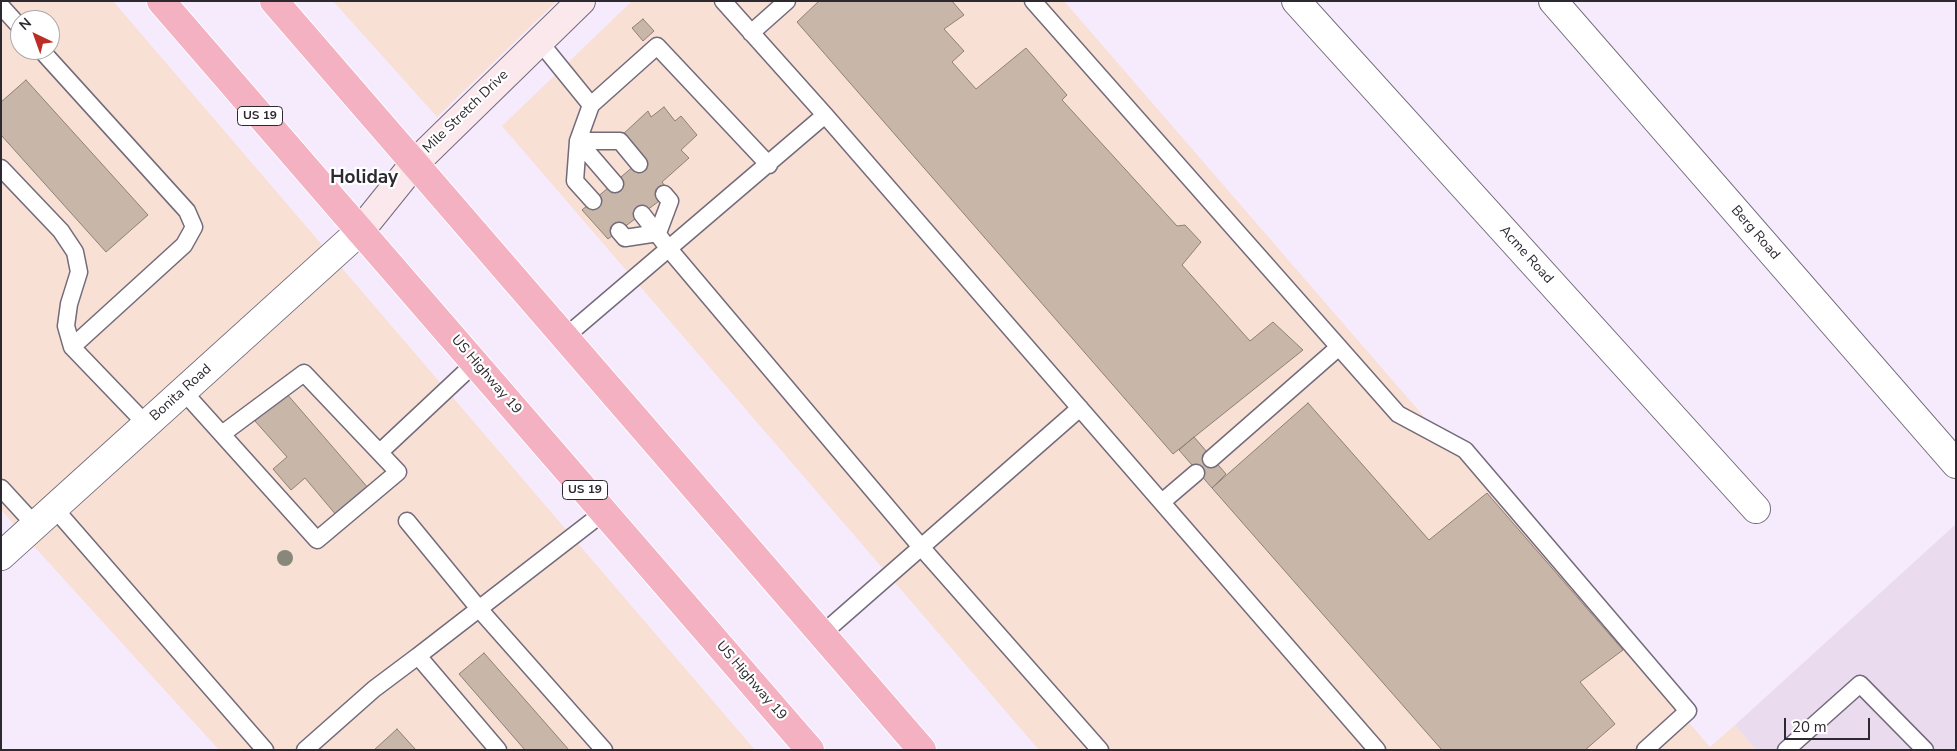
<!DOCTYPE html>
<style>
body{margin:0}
#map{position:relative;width:1957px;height:751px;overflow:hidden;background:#f6eafd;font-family:"Nunito Sans",sans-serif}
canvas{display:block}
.frame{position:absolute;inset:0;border:2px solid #2d2930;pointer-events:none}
.north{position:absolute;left:10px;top:10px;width:50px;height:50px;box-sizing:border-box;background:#fff;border:1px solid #aba9ac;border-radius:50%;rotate:318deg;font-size:14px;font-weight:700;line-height:20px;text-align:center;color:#2d2930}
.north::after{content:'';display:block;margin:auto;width:18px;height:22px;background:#bb2d25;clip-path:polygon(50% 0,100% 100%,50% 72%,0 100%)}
.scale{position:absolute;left:1784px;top:718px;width:86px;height:22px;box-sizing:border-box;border:2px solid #2d2930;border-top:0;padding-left:6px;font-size:15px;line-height:18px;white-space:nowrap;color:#2d2930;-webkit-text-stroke:4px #fff;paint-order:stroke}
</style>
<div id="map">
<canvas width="1957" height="751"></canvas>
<div class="frame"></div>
<div class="north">N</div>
<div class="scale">20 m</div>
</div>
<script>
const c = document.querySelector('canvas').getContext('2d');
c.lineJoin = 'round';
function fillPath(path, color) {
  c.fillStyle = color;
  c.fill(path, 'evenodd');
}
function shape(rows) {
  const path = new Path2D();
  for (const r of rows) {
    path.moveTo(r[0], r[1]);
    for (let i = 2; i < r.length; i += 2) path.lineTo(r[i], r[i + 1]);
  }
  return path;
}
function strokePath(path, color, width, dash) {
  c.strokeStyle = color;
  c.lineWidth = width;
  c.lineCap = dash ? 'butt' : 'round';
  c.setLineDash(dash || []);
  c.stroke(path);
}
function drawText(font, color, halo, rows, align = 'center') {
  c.font = font + ' "Nunito Sans",sans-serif';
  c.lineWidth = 4.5;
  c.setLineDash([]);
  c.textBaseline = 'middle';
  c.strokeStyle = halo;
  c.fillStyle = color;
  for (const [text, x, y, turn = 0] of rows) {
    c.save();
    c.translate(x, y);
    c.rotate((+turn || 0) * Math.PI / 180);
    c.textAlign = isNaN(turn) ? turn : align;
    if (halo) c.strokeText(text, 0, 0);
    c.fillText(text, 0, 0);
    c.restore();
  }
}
fillPath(shape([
 [1,1,113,1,755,750,219,750,1,510],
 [20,20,50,20,50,50,20,50],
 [333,1,557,1,437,117],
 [632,1,1064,1,1710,747,1735,725,1756,750,1039,750,502,126]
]), '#f8e0d5');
fillPath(shape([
 [1956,524,1956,750,1756,750,1735,725]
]), '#eadbee');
const building = shape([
 [819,1,952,1,964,15,944,29,964,51,952,62,976,89,1026,48,1067,95,1062,100,1177,226,1185,225,1201,242,1182,265,1250,341,1273,322,1303,350,1173,454,797,22,819,1],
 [643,19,654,31,643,41,632,28,643,19],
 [26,80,148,215,106,252,1,135,1,102,26,80],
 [664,107,675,121,681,116,697,135,681,150,689,158,662,182,670,193,608,239,582,210,641,160,621,136,648,111,651,117,664,107],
 [286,393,369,489,337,516,305,478,291,490,273,469,287,457,255,421,286,393],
 [1308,403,1429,540,1487,493,1623,650,1580,682,1615,724,1585,750,1442,750,1212,488,1308,403],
 [1194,437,1226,474,1212,488,1179,450,1194,437],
 [484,653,569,750,525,750,459,674,484,653],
 [397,729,416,750,374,750,397,729]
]);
fillPath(building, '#c8b6a9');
strokePath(building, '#918074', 1);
const lane = shape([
 [723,1,825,115,1377,750],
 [1033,1,1398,414,1465,450,1688,711,1645,750],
 [1,6,20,27],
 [751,33,787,1],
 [539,41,591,105,578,141,615,184],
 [41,50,187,211,194,227,184,245,72,347],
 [591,105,657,46,769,165],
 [1,168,61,231,75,252,79,272,69,304,66,326,72,347,146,424],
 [593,201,575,181,578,141,620,141,639,164],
 [642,214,669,249,921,547,1100,750],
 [619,231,625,238,658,233,670,201,664,194],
 [565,337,825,115],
 [183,391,317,540,398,472,304,373,222,434],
 [380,452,475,363],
 [1211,459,1339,347],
 [1,488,35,525],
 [1162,502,1196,473],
 [55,509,265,750],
 [407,521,480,610,604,750],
 [822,634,1080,408],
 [305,750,374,689,418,656],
 [498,750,418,656,604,512],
 [1786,750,1860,684,1925,750]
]);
const street = shape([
 [1296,1,1756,509],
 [1553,1,1956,464],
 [1,556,360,231]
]);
const secondary = shape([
 [360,231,414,164,581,1]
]);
const highway = shape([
 [161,1,810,750],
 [274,1,922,750]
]);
strokePath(lane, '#736a7a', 19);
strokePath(street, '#736a7a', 30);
strokePath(secondary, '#736a7a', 30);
strokePath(highway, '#fff', 30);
strokePath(lane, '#fff', 16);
strokePath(street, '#fff', 28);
strokePath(secondary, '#fbe8ec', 28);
strokePath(highway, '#f3b1c1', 28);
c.fillStyle = '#87877a';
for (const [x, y] of [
 [285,558]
]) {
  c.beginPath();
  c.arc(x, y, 8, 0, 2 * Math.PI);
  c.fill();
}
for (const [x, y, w] of [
 [260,116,45],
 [585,490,45]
]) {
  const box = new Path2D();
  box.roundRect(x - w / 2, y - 9.5, w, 19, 4);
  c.fillStyle = '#fff';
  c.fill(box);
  strokePath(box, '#2d2930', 1);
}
drawText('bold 12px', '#2d2930', null, [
 ["US 19",260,116],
 ["US 19",585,490]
]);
drawText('14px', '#2d2930', '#fff', [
 ["Mile Stretch Drive",466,112,-44],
 ["Berg Road",1755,233,49],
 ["Acme Road",1526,255,48],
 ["US Highway 19",486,375,49],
 ["Bonita Road",181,393,-42],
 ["US Highway 19",751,681,49]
]);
drawText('bold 19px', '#2d2930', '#fff', [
 ["Holiday",364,178]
]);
</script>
